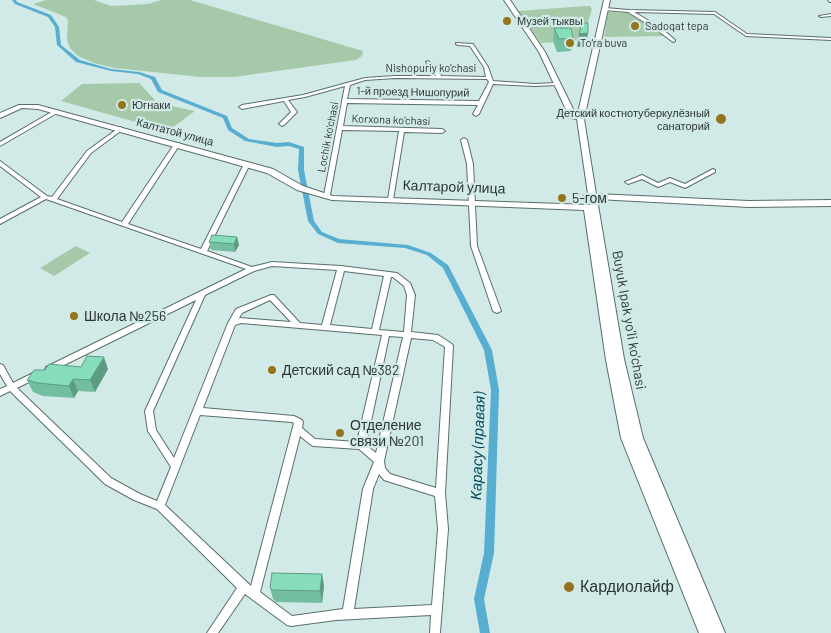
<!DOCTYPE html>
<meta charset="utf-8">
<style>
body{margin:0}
canvas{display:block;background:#d2eae7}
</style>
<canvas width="831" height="633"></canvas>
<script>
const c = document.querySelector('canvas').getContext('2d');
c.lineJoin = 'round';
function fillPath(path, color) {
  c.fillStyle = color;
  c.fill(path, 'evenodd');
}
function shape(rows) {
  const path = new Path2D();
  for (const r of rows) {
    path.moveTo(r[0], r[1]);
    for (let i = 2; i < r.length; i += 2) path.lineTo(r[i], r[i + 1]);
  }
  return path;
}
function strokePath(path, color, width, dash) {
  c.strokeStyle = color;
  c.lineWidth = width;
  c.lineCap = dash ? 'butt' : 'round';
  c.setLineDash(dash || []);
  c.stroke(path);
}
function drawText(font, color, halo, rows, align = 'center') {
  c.font = font + ' Barlow,sans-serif';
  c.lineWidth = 4.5;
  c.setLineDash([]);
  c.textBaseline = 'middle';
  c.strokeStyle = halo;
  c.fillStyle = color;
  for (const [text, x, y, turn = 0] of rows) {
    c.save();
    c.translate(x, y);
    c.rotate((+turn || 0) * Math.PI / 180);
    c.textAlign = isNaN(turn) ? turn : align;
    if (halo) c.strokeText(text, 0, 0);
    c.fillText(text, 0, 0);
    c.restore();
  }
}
fillPath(shape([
 [46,0,94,0,111,6,148,4,161,0,190,0,363,51,362,56,356,60,234,77,201,77,114,68,94,63,78,56,70,48,67,40,68,21,66,17,33,4],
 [585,6,590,6,592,9,584,35,580,34,576,41,541,43,518,11],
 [608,12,628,13,666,36,604,37],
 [139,83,155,100,153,102,195,111,168,131,61,101,82,84],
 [76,246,90,253,54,276,40,268]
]), '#a6caa9');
fillPath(shape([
 [12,0,16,0,17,2,51,15,59,27,61,45,80,60,111,69,139,72,155,77,162,90,227,116,232,128,249,139,277,143,289,142,304,147,304,170,314,221,322,232,339,239,408,245,431,253,448,265,492,350,499,390,494,553,484,599,490,633,480,633,474,599,484,553,491,390,484,350,443,268,427,255,405,248,338,243,318,234,308,221,298,170,299,149,289,146,277,147,245,141,228,130,223,118,158,92,151,79,138,74,111,71,76,62,57,45,55,27,48,17,15,4,12,0]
]), '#58aed1');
const street = shape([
 [828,0,831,0,831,2,830,2,828,0],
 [605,8,629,10,715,12,747,34,831,38,831,40,746,36,714,14,634,12,661,28,675,40,675,41,673,42,657,30,628,12,604,10,604,8,605,8],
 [831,14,831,16,821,17,819,16,831,14],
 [456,43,473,44,488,67,493,81,535,84,556,83,558,84,556,85,535,86,493,84,479,114,476,116,473,114,478,105,347,103,343,126,442,129,445,131,442,133,404,132,393,200,389,200,388,199,399,131,342,130,330,195,327,197,324,195,345,86,305,97,288,100,297,112,284,125,282,126,279,124,291,112,284,101,242,109,239,107,242,105,303,95,365,78,395,76,436,76,435,71,426,62,428,61,439,69,441,76,486,77,484,67,470,46,458,45,456,44,456,43],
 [395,78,487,79,489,82,479,101,347,99,350,85,365,80,395,78],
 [55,110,58,112,57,113,0,146,0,142,55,110],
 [120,127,122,128,122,130,91,153,57,199,122,222,175,143,179,143,180,144,128,224,201,249,244,164,245,163,249,163,250,164,207,251,252,267,272,262,341,266,397,273,410,283,415,295,411,332,438,335,452,344,453,346,445,493,448,529,440,633,430,633,431,615,336,620,291,626,287,625,245,594,218,633,207,633,237,588,157,509,134,500,105,484,10,391,0,396,0,389,7,386,0,374,0,364,3,365,13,383,33,373,39,373,40,375,39,377,17,388,111,478,140,494,157,501,171,467,148,431,145,411,196,300,52,371,46,371,45,369,46,367,246,269,46,199,0,224,0,219,41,197,0,166,0,161,47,196,52,197,87,151,120,127],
 [272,266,337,270,322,325,300,323,274,295,271,295,236,309,228,323,174,458,156,430,153,411,205,295,254,271,272,266],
 [344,271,384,276,372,329,330,325,344,271],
 [391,277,393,277,404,286,407,295,404,332,379,330,391,277],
 [270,300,291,322,239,318,242,313,270,300],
 [241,323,382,335,357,442,315,439,302,428,303,422,302,420,294,416,203,408,235,325,241,323],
 [389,336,403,337,376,453,366,445,389,336],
 [411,338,433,340,445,347,436,488,390,474,385,468,384,461,411,338],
 [200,415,292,422,294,423,251,586,165,505,200,415],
 [300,436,310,444,313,446,359,449,374,462,363,489,343,609,292,616,260,592,300,436],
 [379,474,384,480,435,496,438,529,432,605,354,609,373,489,379,474],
 [464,138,467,140,473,164,477,246,501,311,497,313,493,311,471,246,467,164,461,140,464,138],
 [713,169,715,170,715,172,685,188,670,182,658,187,642,179,628,184,625,182,642,175,658,183,670,178,685,184,713,169]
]);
const secondary = shape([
 [504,0,510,0,545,52,577,117,604,0,610,0,584,119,596,194,749,201,831,200,831,206,749,207,597,199,624,359,643,438,725,633,699,633,621,438,606,360,584,210,332,200,297,190,267,173,38,109,22,108,0,118,0,113,19,105,38,105,273,169,303,186,333,196,590,205,589,199,583,196,588,194,577,119,570,118,539,52,504,0]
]);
strokePath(street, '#596e6c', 2);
strokePath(secondary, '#596e6c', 2);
fillPath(street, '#fff');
fillPath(secondary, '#fff');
fillPath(shape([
 [554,28,573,38,571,51,557,52,553,41],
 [237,237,239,245,235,252,211,250,209,242],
 [108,369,95,392,78,391,74,398,43,396,33,392,27,380,45,370],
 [322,574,324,586,322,603,276,602,273,599,270,588]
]), '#73bea1');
fillPath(shape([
 [588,33,586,46,577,47,579,34],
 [237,237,239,245,235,252,234,244],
 [104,357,108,369,95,392,90,380],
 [73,379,78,391,74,398,69,386],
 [322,574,324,586,322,603,320,591]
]), '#5e9b83');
const building = shape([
 [582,23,588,23,588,33,579,34,582,23],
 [554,28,571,28,573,38,559,39,554,28],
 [212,235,237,237,234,244,209,242,212,235],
 [87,356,104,357,90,380,73,379,69,386,37,383,27,380,34,370,45,370,49,364,81,367,87,356],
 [272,573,322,574,320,591,273,590,270,588,272,573]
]);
fillPath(building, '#86ddbb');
strokePath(building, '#5e9b83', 1);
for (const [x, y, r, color] of [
 [507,21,5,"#94741c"],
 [635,26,5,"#94741c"],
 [570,43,5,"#94741c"],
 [122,105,5,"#94741c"],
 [721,119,6,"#94741c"],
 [562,198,5,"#94741c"],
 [74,316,5,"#94741c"],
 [272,370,5,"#94741c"],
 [340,433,5,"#94741c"],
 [569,587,6,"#94741c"]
]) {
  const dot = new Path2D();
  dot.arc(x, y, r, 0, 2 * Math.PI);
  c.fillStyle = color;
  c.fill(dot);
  strokePath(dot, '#d2eae7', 2);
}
drawText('11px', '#2c3635', '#d2eae7', [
 ["Музей тыквы",517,21],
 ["Sadoqat tepa",645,26],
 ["To‘ra buva",580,43],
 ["Югнаки",132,105],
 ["Детский костнотуберкулёзный",710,113,"right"],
 ["санаторий",710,126,"right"]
], 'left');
drawText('11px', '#2c3635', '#d2eae7', [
 ["Nishopuriy ko'chasi",431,68],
 ["1-й проезд Нишопурий",413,92,1],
 ["Korxona ko'chasi",391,120,2],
 ["Калтатой улица",175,132,15],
 ["Lochik ko'chasi",328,137,-79]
]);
drawText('14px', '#2c3635', '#d2eae7', [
 ["Калтарой улица",454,187,2],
 ["Buyuk Ipak yo'li ko'chasi",629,320,80]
]);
drawText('14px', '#2c3635', '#d2eae7', [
 ["5-гом",572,198],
 ["Школа №256",84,316],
 ["Детский сад №382",282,370],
 ["Отделение",350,425],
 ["связи №201",350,441]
], 'left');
drawText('italic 15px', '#004c64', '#d2eae7', [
 ["Карасу (правая)",478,446,-88]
]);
drawText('16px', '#2c3635', '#d2eae7', [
 ["Кардиолайф",580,587]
], 'left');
</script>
